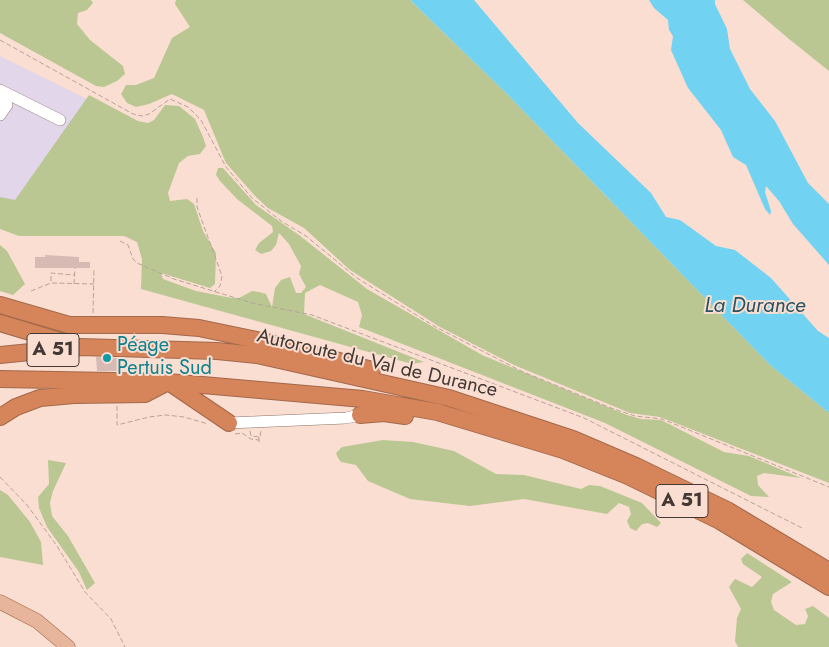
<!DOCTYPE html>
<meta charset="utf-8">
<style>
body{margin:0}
canvas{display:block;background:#faded1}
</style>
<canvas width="829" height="647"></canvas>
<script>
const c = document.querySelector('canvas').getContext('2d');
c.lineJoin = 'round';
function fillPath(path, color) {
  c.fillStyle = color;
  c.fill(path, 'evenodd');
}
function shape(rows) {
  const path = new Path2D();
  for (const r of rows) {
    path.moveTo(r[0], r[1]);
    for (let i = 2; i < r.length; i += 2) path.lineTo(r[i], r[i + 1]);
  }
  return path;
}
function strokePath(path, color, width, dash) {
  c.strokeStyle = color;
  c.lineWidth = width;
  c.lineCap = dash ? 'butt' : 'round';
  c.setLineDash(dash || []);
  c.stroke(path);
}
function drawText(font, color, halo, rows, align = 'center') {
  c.font = font + ' Jost,sans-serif';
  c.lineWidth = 4;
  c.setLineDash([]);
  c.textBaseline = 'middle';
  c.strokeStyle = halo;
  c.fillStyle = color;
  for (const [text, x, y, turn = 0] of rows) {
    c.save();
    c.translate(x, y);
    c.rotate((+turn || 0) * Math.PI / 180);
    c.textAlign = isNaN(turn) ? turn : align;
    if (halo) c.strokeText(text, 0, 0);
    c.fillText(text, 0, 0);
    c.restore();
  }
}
fillPath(shape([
 [0,56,91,101,5,218,0,218]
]), '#e1d6ea');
fillPath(shape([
 [0,0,91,0,93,3,87,10,78,13,77,24,90,40,123,66,125,74,117,81,104,87,96,86,0,33],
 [176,0,410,0,506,93,770,365,829,413,829,483,660,417,630,413,514,365,440,327,350,270,304,228,268,208,255,196,226,163,204,110,172,94,149,104,136,107,127,103,121,94,126,85,136,85,154,78,172,38,190,27,175,4],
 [743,0,829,0,829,71,789,39],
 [89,95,138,121,148,123,154,120,165,105,179,106,195,119,203,137,206,146,200,154,188,156,179,163,168,193,170,201,187,199,194,204,203,231,216,253,215,284,210,288,161,273,163,279,196,291,232,298,239,298,252,291,259,292,266,294,272,307,275,288,281,280,290,277,296,293,301,293,306,287,299,274,301,266,289,244,279,233,276,245,271,251,261,254,255,250,259,243,273,232,272,226,237,199,220,181,216,175,218,168,223,168,256,205,299,235,367,289,482,355,627,415,641,419,661,420,724,452,749,456,801,478,764,473,757,476,758,485,769,497,751,496,605,423,359,327,362,315,358,302,320,285,305,293,304,314,424,362,412,364,141,289,142,259,137,242,124,236,19,236,0,229,0,197,15,200],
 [0,245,7,251,25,284,13,295,0,291],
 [383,440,413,442,454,451,496,474,524,475,581,489,589,485,600,486,642,503,661,523,657,527,648,523,642,524,636,531,630,528,627,521,631,514,629,507,619,503,607,514,524,499,470,506,410,499,368,481,356,465,341,462,338,458,336,453,342,447],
 [48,460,66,463,53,491,50,503,52,516,68,536,95,583,87,590,79,572,47,527,39,508,38,497,49,484],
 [0,490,8,495,30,522,41,542,43,565,0,557],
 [747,553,792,582,773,594,771,602,774,610,796,625,805,624,808,616,805,609,813,606,829,618,829,647,738,647,735,641,737,618,741,609,729,587,735,579,752,587,762,577,743,564,741,559]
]), '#bac793');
fillPath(shape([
 [410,0,474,0,578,123,651,193,666,217,680,220,716,246,735,250,771,278,818,331,829,338,829,413,770,365,506,93],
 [649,0,715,0,715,4,727,29,730,49,750,89,775,121,808,183,829,204,829,265,793,224,779,201,766,186,765,192,771,211,770,215,765,209,746,165,733,157,721,130,688,88,671,50,673,36,669,30,668,20,654,8]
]), '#72d2f1');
fillPath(shape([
 [45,255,79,257,79,262,90,262,90,268,35,268,35,257,45,257],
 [96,357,117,358,117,371,97,371]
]), '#d8bab5');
const minor = shape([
 [0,90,60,120],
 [0,101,7,105,0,115],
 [229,423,346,418,360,415]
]);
const major = shape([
 [0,602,37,621,68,647]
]);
const highway = shape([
 [0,305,69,325,162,325,199,328,276,344,372,370],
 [0,323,73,345],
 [0,355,80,347,217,351,257,355,449,398,573,439,636,466,727,510,829,571],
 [0,379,168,382,363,399,437,412,563,450,628,476,720,521,829,587],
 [170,383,229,423],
 [360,415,384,413,405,416],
 [0,417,16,407,40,398,74,395,145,394,168,382]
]);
strokePath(minor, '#8d7469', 12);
strokePath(major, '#a3694c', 15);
strokePath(highway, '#a3694c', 18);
strokePath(shape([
 [0,40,133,114,142,116,149,114,170,99,188,107,201,120,226,167,252,198,281,221,306,236,357,278,434,326,521,371,611,408,635,416,662,419,829,487],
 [197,198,197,207,222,276,220,286,214,292],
 [120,241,128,245,133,259,137,263,174,279,252,303,312,315,584,418,802,528],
 [51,281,51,273,74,275],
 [74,284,75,268],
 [31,291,51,283,94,284],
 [93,313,94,269],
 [117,406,117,425,149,417,166,415,184,417,208,424],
 [250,431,251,436,260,437,261,431],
 [235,434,242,433,251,439,259,440],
 [259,437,259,442],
 [0,477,27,505,57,546,85,592,111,619,125,647]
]), '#b7a298', 1, [5, 2.5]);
strokePath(minor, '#fff', 11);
strokePath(major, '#e6b59c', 14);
strokePath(highway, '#d6845a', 16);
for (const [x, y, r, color] of [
 [107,358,5,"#0f9aa8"]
]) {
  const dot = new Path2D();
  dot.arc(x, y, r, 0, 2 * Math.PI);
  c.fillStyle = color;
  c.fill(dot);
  strokePath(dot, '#faded1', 2);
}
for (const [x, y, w] of [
 [53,350,52],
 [682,501,52]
]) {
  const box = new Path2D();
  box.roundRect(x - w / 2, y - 16.5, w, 33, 4);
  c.fillStyle = '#faded1';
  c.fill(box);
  strokePath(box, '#433833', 1);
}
drawText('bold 19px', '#433833', null, [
 ["A 51",53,350],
 ["A 51",682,501]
]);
drawText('20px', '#0d838f', '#faded1', [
 ["Péage",117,346],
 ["Pertuis Sud",117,369]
], 'left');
drawText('20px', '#433833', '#faded1', [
 ["Autoroute du Val de Durance",377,364,13]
]);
drawText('italic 21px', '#285260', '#faded1', [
 ["La Durance",755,307]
]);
</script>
